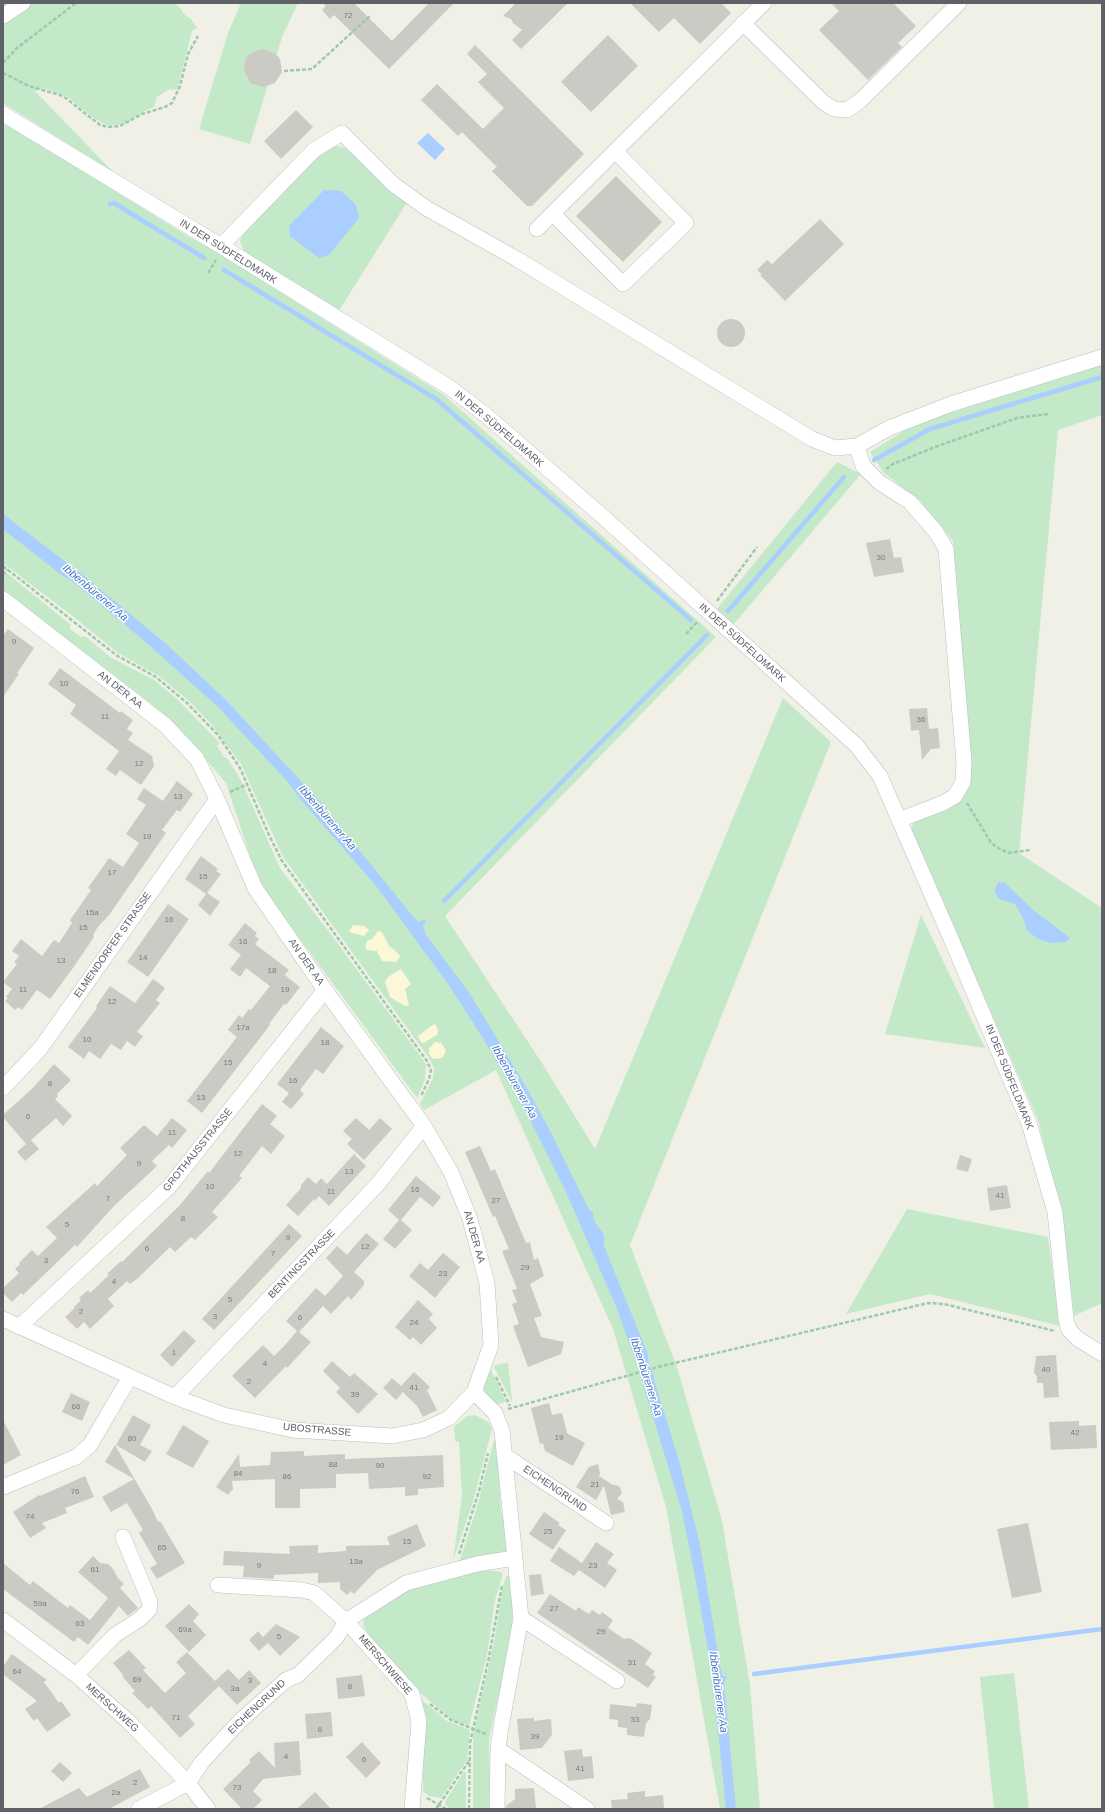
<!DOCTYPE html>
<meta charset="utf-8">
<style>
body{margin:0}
#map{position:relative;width:1105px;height:1812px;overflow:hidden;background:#f1f0e7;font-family:Helvetica,sans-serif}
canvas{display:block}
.frame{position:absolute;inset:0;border:4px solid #5e6168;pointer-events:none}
</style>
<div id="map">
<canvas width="1105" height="1812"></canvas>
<div class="frame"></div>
</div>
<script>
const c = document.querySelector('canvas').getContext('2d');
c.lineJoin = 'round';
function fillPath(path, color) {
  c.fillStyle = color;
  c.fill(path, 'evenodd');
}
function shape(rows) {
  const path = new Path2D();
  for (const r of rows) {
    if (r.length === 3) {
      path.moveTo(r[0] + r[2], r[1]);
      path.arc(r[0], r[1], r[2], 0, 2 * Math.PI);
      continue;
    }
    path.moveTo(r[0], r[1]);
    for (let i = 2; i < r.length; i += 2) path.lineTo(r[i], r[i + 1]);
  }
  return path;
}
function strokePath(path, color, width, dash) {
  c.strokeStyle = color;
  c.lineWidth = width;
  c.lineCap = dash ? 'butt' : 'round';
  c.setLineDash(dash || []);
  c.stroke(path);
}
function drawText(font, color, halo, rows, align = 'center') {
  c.font = font + ' Helvetica,sans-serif';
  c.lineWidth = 3;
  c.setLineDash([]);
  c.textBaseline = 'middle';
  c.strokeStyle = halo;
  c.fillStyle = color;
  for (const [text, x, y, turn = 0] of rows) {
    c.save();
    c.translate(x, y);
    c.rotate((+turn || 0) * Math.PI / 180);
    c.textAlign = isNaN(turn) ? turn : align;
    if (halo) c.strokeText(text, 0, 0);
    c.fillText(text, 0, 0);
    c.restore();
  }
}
fillPath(shape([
 [3,3,176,3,185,15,191,19,197,28,192,31,178,87,176,90,173,89,168,90,157,97,154,107,145,111,126,123,109,126,95,119,66,96,43,88,35,91,114,173,3,103],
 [241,3,298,3,282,37,250,144,199,129,228,33],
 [3,121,189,237,215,251,444,395,716,637,445,916,542,1063,595,1149,783,698,831,742,630,1245,677,1367,722,1521,750,1685,760,1809,720,1809,666,1507,613,1329,496,1070,424,1110,420,1104,433,1078,434,1068,429,1058,283,857,241,764,211,724,188,700,159,676,118,653,75,618,3,563],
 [337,146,345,148,352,153,408,201,338,312,252,259,244,251,240,241,245,228,318,155,330,147],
 [1102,365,1102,415,1058,430,1019,853,1102,908,1102,1303,1074,1316,1061,1211,1038,1120,911,830,914,821,968,779,953,541,921,502,883,472,870,452,915,424],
 [837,462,861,474,733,625,716,610],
 [3,570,71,625,70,629,81,637,85,636,110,657,154,680,177,699,220,743,217,746,224,757,227,758,241,780,280,868,333,937,426,1064,425,1079,417,1098,259,883,226,783,201,753,149,702,3,590],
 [921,915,985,1048,885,1034],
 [907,1209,1048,1237,1060,1326,930,1294,846,1314],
 [508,1363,512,1402,494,1367,495,1365],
 [491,1370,506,1402,495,1405,485,1393,483,1387],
 [475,1415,488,1422,492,1429,473,1502,453,1560,462,1496,459,1442,455,1441,454,1427,467,1416],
 [494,1440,497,1442,501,1513,503,1515,502,1518,505,1519,506,1554,462,1562,460,1560,477,1507],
 [487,1570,501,1572,503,1574,495,1600,487,1655,469,1726,452,1720,418,1691,372,1640,363,1625,364,1618,412,1588,449,1580,453,1576],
 [507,1575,511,1579,513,1629,489,1739,490,1809,473,1809,473,1736,494,1642,503,1585],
 [1014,1673,1029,1809,994,1809,980,1677],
 [422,1700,447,1721,470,1730,467,1760,441,1798,429,1796,423,1791],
 [464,1772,466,1772,466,1809,450,1809,445,1804,446,1800]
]), '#c3e9c8');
fillPath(shape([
 [353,925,364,926,369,930,364,936,352,933,349,931],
 [378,931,382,932,389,946,399,954,400,957,396,962,382,961,377,951,367,950,365,947,367,941,372,939],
 [401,969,411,984,405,989,409,1006,405,1006,390,997,385,982,388,977],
 [434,1024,437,1027,438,1034,424,1043,421,1042,418,1036],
 [435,1042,441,1043,446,1050,443,1057,438,1059,432,1058,429,1054,429,1048]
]), '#fcf8d7');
fillPath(shape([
 [428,133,445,149,435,160,417,143],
 [324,190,341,191,356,205,359,218,329,255,319,258,290,236,289,226],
 [3,514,84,576,165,643,225,699,322,804,415,919,419,922,425,919,426,921,423,926,426,935,470,994,525,1085,548,1127,588,1208,593,1213,594,1221,604,1235,604,1246,648,1355,649,1365,654,1376,655,1383,679,1461,700,1545,721,1671,723,1677,727,1676,724,1683,736,1809,726,1809,713,1679,696,1582,682,1511,641,1378,639,1361,636,1362,616,1306,565,1190,524,1108,483,1038,448,984,377,887,301,800,286,780,217,706,141,638,71,580,64,577,3,529],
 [999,882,1005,883,1033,910,1070,938,1066,942,1052,943,1040,940,1027,931,1024,920,1015,904,999,899,995,892,996,885]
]), '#a9ceff');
strokePath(shape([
 [110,204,114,203,204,258],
 [224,270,436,399,691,620],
 [874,460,930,429,1102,377],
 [728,611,844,477],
 [444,901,707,635],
 [754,1674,1102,1629]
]), '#a9ceff', 4.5);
fillPath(shape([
 [322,3,354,3,392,41,429,3,454,3,389,69,334,15,330,19,322,10,326,6],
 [516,3,568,3,521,49,512,40,522,30,513,23,511,19,503,16],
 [630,3,721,3,731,13,700,44,674,18,659,32],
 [831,3,893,3,916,26,898,43,902,47,868,80,819,30,839,11],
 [608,35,638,66,591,112,561,82],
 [475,45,584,154,532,206,527,206,492,171,497,167,462,132,458,136,421,100,437,84,483,129,504,108,478,82,487,74,467,54],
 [264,49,276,54,280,59,282,72,275,83,263,87,251,83,245,73,244,67,247,55,258,50],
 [296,110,313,127,281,159,264,141],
 [616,176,662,222,623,262,576,216],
 [820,219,844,244,785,301,760,275,762,274,757,270,767,260,772,264],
 [731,333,14],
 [890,539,894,558,901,557,904,572,874,577,866,543],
 [8,629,34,648,17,673,19,674,3,697,3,636],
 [60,668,120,713,121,711,133,720,127,729,133,733,128,740,152,756,154,766,141,785,120,770,116,776,106,769,119,751,70,714,76,705,48,684],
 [927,708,929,729,938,728,940,748,931,749,922,760,919,730,911,731,909,709],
 [177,781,193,794,180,812,177,810,162,830,166,833,109,915,97,928,93,936,94,937,73,968,50,999,37,990,22,1010,18,1007,15,1010,5,1001,8,998,6,997,12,989,3,982,17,964,14,962,19,956,12,951,21,939,42,956,54,940,59,943,72,923,70,920,91,890,88,888,109,858,123,867,139,843,126,834,146,805,137,799,144,788,163,801],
 [201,856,218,869,216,871,221,874,207,893,220,902,210,916,198,905,206,894,185,879],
 [168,904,189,919,148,977,127,962],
 [245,923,257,933,255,936,259,939,255,944,289,970,285,975,300,987,286,1005,284,1004,269,1024,270,1025,202,1113,187,1101,237,1037,228,1030,230,1027,239,1015,242,1018,249,1009,251,1010,270,986,246,968,240,977,230,969,241,955,228,945],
 [153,979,165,988,156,1000,160,1003,137,1032,143,1036,135,1047,127,1041,121,1050,111,1044,100,1059,89,1051,84,1059,68,1047,97,1008,96,1006,110,986,135,1003],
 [321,1027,344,1046,323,1074,316,1069,300,1090,304,1094,291,1109,282,1102,289,1093,277,1084],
 [54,1064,71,1080,57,1094,58,1096,55,1099,72,1116,63,1126,56,1118,31,1140,39,1149,25,1161,17,1152,26,1144,3,1117,3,1115,33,1088],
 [262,1104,277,1116,270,1124,285,1136,271,1154,262,1146,239,1176,242,1178,212,1212,218,1217,195,1240,191,1237,175,1252,170,1247,138,1278,130,1284,127,1281,108,1299,114,1306,90,1329,84,1322,77,1329,65,1317,75,1308,74,1307,81,1300,79,1298,88,1290,90,1293,109,1275,107,1274,121,1261,122,1262,179,1206,208,1171,209,1173],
 [172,1118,187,1130,172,1148,169,1145,152,1161,157,1166,114,1206,77,1247,75,1245,23,1295,21,1293,12,1302,3,1293,3,1288,19,1273,15,1269,20,1264,19,1263,32,1250,38,1256,57,1238,46,1227,95,1183,97,1186,127,1155,120,1148,144,1125,157,1136],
 [356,1118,369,1130,380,1118,392,1129,364,1160,347,1144,352,1139,343,1131],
 [480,1146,491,1171,495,1169,526,1243,530,1242,534,1260,538,1258,544,1276,530,1284,542,1316,534,1318,541,1337,564,1342,561,1354,528,1367,513,1326,519,1324,512,1304,517,1302,512,1290,517,1289,502,1251,509,1249,495,1216,493,1217,465,1152],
 [354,1154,366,1166,329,1206,319,1196,315,1201,314,1199,298,1216,286,1205,301,1188,301,1185,308,1177,316,1184,321,1178,327,1184],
 [960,1155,972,1159,968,1172,956,1169],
 [416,1176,441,1197,433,1207,420,1197,401,1220,412,1230,395,1249,383,1239,399,1220,388,1210],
 [1007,1185,1011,1208,990,1211,987,1188],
 [289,1224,302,1236,214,1330,202,1319],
 [366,1233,379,1244,354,1272,364,1281,364,1285,351,1300,348,1296,331,1314,323,1306,314,1316,299,1332,311,1342,287,1368,286,1366,255,1398,232,1376,263,1345,274,1356,286,1344,297,1331,286,1321,316,1288,325,1296,343,1276,326,1258,337,1246,347,1255],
 [443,1253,460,1267,435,1298,409,1276,420,1263,428,1270],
 [418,1300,433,1314,429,1319,437,1328,421,1345,413,1337,410,1340,395,1327],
 [184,1330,196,1341,172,1367,160,1355],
 [1056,1355,1059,1397,1044,1398,1043,1383,1037,1383,1037,1376,1034,1373,1036,1356],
 [332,1361,350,1377,354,1373,378,1394,358,1414,336,1392,340,1388,323,1371],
 [414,1372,430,1387,427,1390,437,1410,423,1417,417,1406,403,1392,396,1400,383,1388,392,1378,401,1386],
 [71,1393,90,1402,82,1421,62,1412],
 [549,1403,552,1415,562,1413,567,1433,585,1443,573,1466,545,1451,543,1443,540,1444,531,1408],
 [133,1415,151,1425,140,1445,152,1451,145,1462,116,1445],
 [3,1420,21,1455,3,1465],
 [1079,1421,1079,1426,1096,1425,1097,1448,1051,1450,1049,1422],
 [183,1425,209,1441,193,1468,166,1454],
 [115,1445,152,1509,158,1522,160,1521,185,1563,157,1579,150,1568,157,1564,139,1533,143,1530,127,1503,111,1512,102,1497,134,1479,105,1462],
 [304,1451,304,1456,345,1454,345,1459,443,1455,444,1487,418,1489,418,1495,405,1496,405,1487,369,1489,368,1473,336,1474,336,1488,300,1489,300,1508,275,1508,275,1479,232,1481,233,1489,228,1495,216,1487,239,1454,240,1467,270,1465,271,1452],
 [598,1464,600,1473,599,1476,613,1485,616,1485,620,1487,622,1493,617,1499,623,1502,625,1512,611,1515,604,1486,596,1500,576,1487,589,1467],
 [85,1476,94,1497,65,1508,67,1513,42,1523,46,1528,30,1538,13,1512,39,1495,40,1496],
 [544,1512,560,1523,558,1525,566,1530,553,1550,529,1534],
 [1028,1523,1042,1592,1012,1598,997,1529],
 [417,1524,426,1546,377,1570,354,1594,351,1591,347,1595,340,1589,340,1582,318,1583,318,1573,274,1575,274,1579,243,1577,244,1566,223,1565,224,1551,290,1554,289,1546,318,1545,318,1553,346,1551,346,1546,390,1545,387,1537],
 [596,1542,614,1554,607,1563,617,1570,605,1588,579,1570,574,1576,550,1561,559,1547,582,1563],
 [93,1556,100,1563,108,1564,114,1570,117,1577,124,1584,120,1588,138,1608,128,1616,119,1606,88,1645,78,1637,74,1642,3,1589,3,1563,30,1585,33,1581,68,1608,70,1605,90,1620,108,1598,78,1572],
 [541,1574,544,1594,531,1596,529,1575],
 [550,1594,576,1611,578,1607,589,1614,592,1610,600,1615,602,1612,613,1620,608,1628,624,1639,630,1638,652,1653,645,1664,655,1671,653,1675,656,1677,648,1688,537,1613],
 [189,1604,199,1614,193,1621,206,1635,189,1652,165,1626],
 [276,1624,300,1637,280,1656,268,1643,259,1651,249,1640,258,1631,263,1637],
 [129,1650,146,1668,143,1670,165,1693,186,1673,176,1662,187,1652,215,1681,228,1669,239,1680,249,1670,261,1683,237,1705,219,1686,188,1716,195,1724,180,1738,151,1706,148,1709,132,1693,135,1691,122,1676,123,1675,113,1663],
 [12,1654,47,1680,44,1682,59,1703,61,1701,71,1715,47,1732,37,1718,34,1721,25,1709,37,1701,3,1674,3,1666],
 [362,1675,365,1696,338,1699,336,1678],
 [637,1703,652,1705,650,1719,646,1723,644,1737,627,1735,627,1728,618,1727,618,1720,609,1719,610,1704,636,1707],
 [331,1712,333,1736,307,1739,305,1714],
 [534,1718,534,1721,551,1719,552,1735,542,1748,520,1750,517,1719],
 [299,1741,301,1775,263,1779,253,1791,262,1800,253,1809,242,1809,223,1789,251,1762,249,1760,259,1751,275,1768,274,1743],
 [362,1742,381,1763,366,1778,346,1757],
 [582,1749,583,1757,592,1756,594,1778,568,1781,564,1751],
 [60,1762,72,1773,63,1782,51,1771],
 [140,1769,150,1787,109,1809,39,1809,79,1788,87,1797],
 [534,1788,536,1809,506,1809,506,1806,515,1799,515,1789],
 [645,1791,645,1797,663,1795,664,1808,612,1809,611,1800,628,1799,627,1793],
 [315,1792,331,1809,297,1809]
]), '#cccac4');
const minor = shape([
 [3,16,23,3],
 [743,23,823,102,834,109,847,110,860,101,959,3],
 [3,114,221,246,449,387,487,416,601,515,856,745,880,776,952,941,1029,1123,1055,1212,1066,1319,1069,1330,1078,1339,1102,1354],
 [553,214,623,284,686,223,615,151],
 [537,229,764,3],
 [221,246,314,150,342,133,393,184,426,208,517,259,812,439,835,448,857,446,889,428,951,404,1102,357],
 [857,446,863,466,879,482,910,502,936,532,946,549,964,762,963,782,955,796,943,803,899,820],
 [3,599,165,725,197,759,217,799,255,888,325,990,424,1126,451,1172,470,1219,487,1283,491,1345,474,1392,449,1418,423,1430,392,1436,293,1430,224,1415,175,1397,3,1319],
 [3,1088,40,1049,217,799],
 [19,1327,169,1187,325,990],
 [474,1392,495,1413,502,1431,521,1618,501,1727,498,1749,497,1809],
 [175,1397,377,1185,424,1126],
 [504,1455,606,1523],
 [3,1487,76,1457,90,1445,130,1377],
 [218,1585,302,1590,314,1593,346,1621,412,1694,419,1721,412,1809],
 [521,1618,617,1681],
 [3,1620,76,1675,129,1722,188,1783,208,1809],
 [76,1675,115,1635,140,1619,149,1610,150,1602,123,1537],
 [498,1749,587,1809],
 [139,1809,188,1783,202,1762,240,1721,286,1680,298,1675,336,1638,346,1621,406,1583,477,1564,514,1558]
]);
strokePath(minor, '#bbbec3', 16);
strokePath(shape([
 [3,63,17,48,76,3],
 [284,71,312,69,371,15],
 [3,73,29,86,63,96,100,125,109,127,120,126,142,114,165,107,172,103,180,86,188,54,198,36],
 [208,273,216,260],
 [886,469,893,464,935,447,1017,418,1048,414],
 [3,566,116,655,156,677,187,703,218,735,240,768,269,835,282,861,427,1061,431,1070,429,1079,421,1096],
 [3,575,7,569],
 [717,601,757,547],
 [686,634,698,621],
 [230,792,246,785],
 [967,803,990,841,996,847,1009,853,1030,850],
 [496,1377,510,1406],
 [508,1409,662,1366,928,1303,944,1304,1055,1331],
 [459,1554,479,1491,488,1453],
 [430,1704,451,1720,486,1734],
 [427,1798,446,1809],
 [436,1809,469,1761],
 [469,1809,470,1743,489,1657,502,1585]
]), '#9bcaaf', 2.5, [4, 2]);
strokePath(minor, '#fff', 15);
drawText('8px', '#7a7b7f', null, [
 ["72",348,16],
 ["30",881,558],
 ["9",14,642],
 ["10",64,684],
 ["11",105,717],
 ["36",921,720],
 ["12",139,764],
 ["13",178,797],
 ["19",147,837],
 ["17",112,873],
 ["15",203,877],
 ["15a",92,913],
 ["16",169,920],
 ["15",83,928],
 ["16",243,942],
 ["14",143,958],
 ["13",61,961],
 ["18",272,971],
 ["11",23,990],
 ["19",285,990],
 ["12",112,1002],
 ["17a",243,1028],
 ["10",87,1040],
 ["18",325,1043],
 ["15",228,1063],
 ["16",293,1081],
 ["8",50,1084],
 ["13",201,1098],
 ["6",28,1117],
 ["11",172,1133],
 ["12",238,1154],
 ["9",139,1164],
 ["13",349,1172],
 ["10",210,1187],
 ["16",415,1190],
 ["11",331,1192],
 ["41",1000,1196],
 ["7",108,1199],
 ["27",496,1201],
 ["8",183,1219],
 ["5",67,1225],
 ["9",288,1238],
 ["12",365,1247],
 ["6",147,1249],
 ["7",273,1254],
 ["3",46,1261],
 ["29",525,1268],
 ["23",443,1274],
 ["4",114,1282],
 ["5",230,1300],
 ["2",81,1312],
 ["3",215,1317],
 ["6",300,1318],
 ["24",414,1323],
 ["1",174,1353],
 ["4",265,1364],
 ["40",1046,1370],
 ["2",249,1382],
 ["41",414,1388],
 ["39",355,1395],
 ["66",76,1407],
 ["42",1075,1433],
 ["19",559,1438],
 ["80",132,1439],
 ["88",333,1465],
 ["90",380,1466],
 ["84",238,1474],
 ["86",287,1477],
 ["92",427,1477],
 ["21",595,1485],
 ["76",75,1492],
 ["74",30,1517],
 ["25",548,1532],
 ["15",407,1542],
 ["65",162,1548],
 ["13a",356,1562],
 ["9",259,1566],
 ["23",593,1566],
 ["61",95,1570],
 ["59a",40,1604],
 ["27",554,1609],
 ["63",80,1624],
 ["69a",185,1630],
 ["29",601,1632],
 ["5",279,1637],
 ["31",632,1663],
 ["64",17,1672],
 ["69",137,1680],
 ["3",250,1681],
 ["8",350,1687],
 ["3a",235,1689],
 ["71",176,1718],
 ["33",635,1720],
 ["6",320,1730],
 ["39",535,1737],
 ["4",286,1757],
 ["6",364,1760],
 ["41",580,1769],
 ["2",135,1783],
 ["73",237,1788],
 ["2a",116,1793]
]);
drawText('10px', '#5e6168', '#fff', [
 ["IN DER SÜDFELDMARK",228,252,32],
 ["IN DER SÜDFELDMARK",499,429,40],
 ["IN DER SÜDFELDMARK",742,643,42],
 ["AN DER AA",120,690,38],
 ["ELMENDORFER STRASSE",113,945,-55],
 ["AN DER AA",306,962,55],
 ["IN DER SÜDFELDMARK",1009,1077,68],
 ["GROTHAUSSTRASSE",198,1150,-51],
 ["AN DER AA",474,1237,74],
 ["BENTINGSTRASSE",302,1264,-46],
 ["UBOSTRASSE",317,1430,5],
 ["EICHENGRUND",555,1489,34],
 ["MERSCHWIESE",385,1665,49],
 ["EICHENGRUND",257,1707,-43],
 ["MERSCHWEG",112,1708,42]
]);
drawText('italic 11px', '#4574c9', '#fff', [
 ["Ibbenbürener Aa",95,593,40],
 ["Ibbenbürener Aa",327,818,49],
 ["Ibbenbürener Aa",514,1082,61],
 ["Ibbenbürener Aa",646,1377,72],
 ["Ibbenbürener Aa",718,1692,82]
]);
</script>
